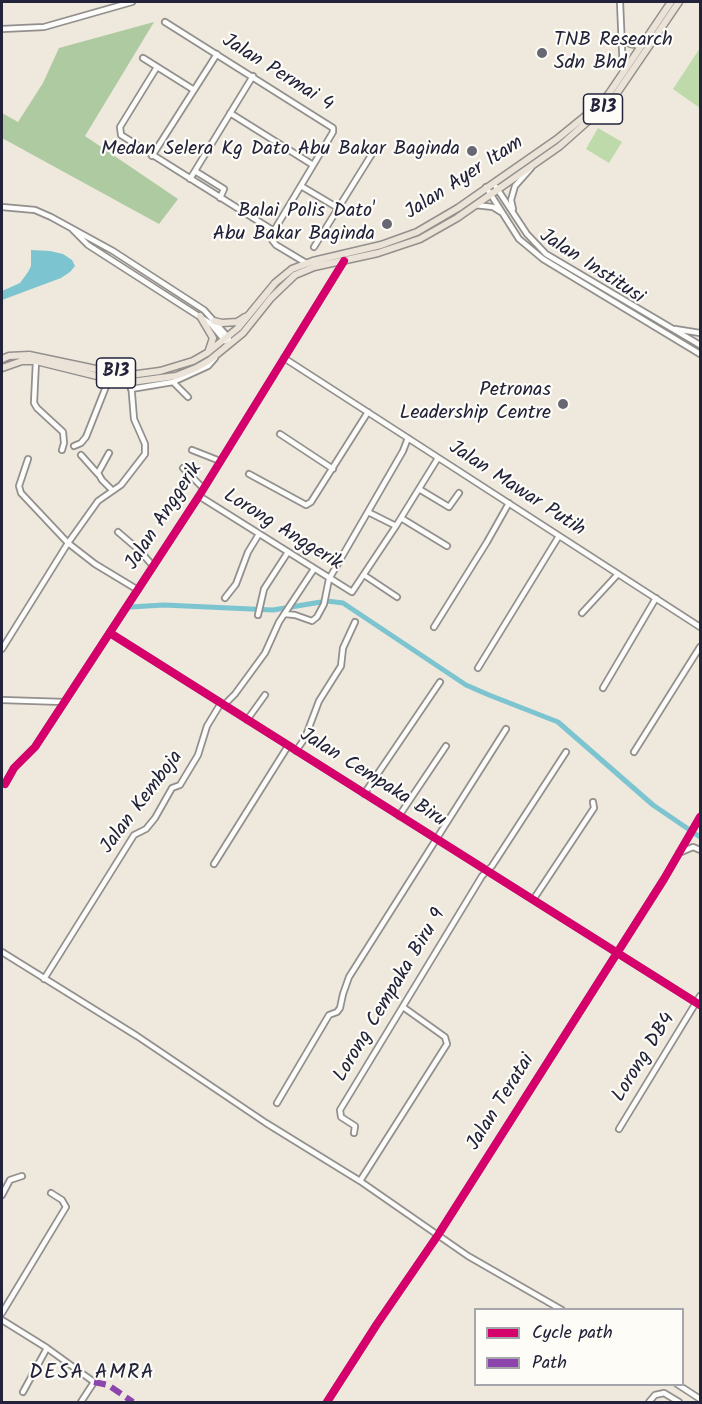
<!DOCTYPE html>
<style>
body{margin:0}
#map{position:relative;width:702px;height:1404px;overflow:hidden;background:#eee8dd;font-family:Kalam,sans-serif}
canvas{display:block}
.frame{position:absolute;inset:0;border:3px solid #22223b;pointer-events:none}
.legend{position:absolute;left:474px;top:1308px;width:210px;height:78px;box-sizing:border-box;background:#fdfcf7;border:2px solid #a5a5ac;margin:0;padding:8px 10px;list-style:none;font-size:18px;color:#22223b}
.legend li{display:flex;align-items:center;gap:12px;height:30px}
.legend b{width:30px;border:2px solid #a5a5ac}
</style>
<div id="map">
<canvas width="702" height="1404"></canvas>
<div class="frame"></div>
<ul class="legend">
<li><b style="height:8px;background:#d6006c"></b>Cycle path</li>
<li><b style="height:8px;background:#8e44ad"></b>Path</li>
</ul>
</div>
<script>
const c = document.querySelector('canvas').getContext('2d');
c.lineJoin = 'round';
function fillPath(path, color) {
  c.fillStyle = color;
  c.fill(path, 'evenodd');
}
function shape(rows) {
  const path = new Path2D();
  for (const r of rows) {
    path.moveTo(r[0], r[1]);
    for (let i = 2; i < r.length; i += 2) path.lineTo(r[i], r[i + 1]);
  }
  return path;
}
function strokePath(path, color, width, dash) {
  c.strokeStyle = color;
  c.lineWidth = width;
  c.lineCap = dash ? 'butt' : 'round';
  c.setLineDash(dash || []);
  c.stroke(path);
}
function drawText(font, color, halo, rows, align = 'center') {
  c.font = font + ' Kalam,sans-serif';
  c.lineWidth = 4.5;
  c.setLineDash([]);
  c.textBaseline = 'middle';
  c.strokeStyle = halo;
  c.fillStyle = color;
  for (const [text, x, y, turn = 0] of rows) {
    c.save();
    c.translate(x, y);
    c.rotate((+turn || 0) * Math.PI / 180);
    c.textAlign = isNaN(turn) ? turn : align;
    if (halo) c.strokeText(text, 0, 0);
    c.fillText(text, 0, 0);
    c.restore();
  }
}
fillPath(shape([
 [700,48,700,108,673,89],
 [598,128,622,142,609,163,586,149]
]), '#bedaaa');
fillPath(shape([
 [154,22,85,136,178,199,159,224,2,138,2,113,18,122,43,83,59,48]
]), '#adcaa0');
fillPath(shape([
 [31,250,50,251,63,254,72,260,75,266,70,272,61,278,2,300,2,291,20,283,28,272,31,266]
]), '#7cc4cf');
strokePath(shape([
 [130,607,164,605,273,610,327,601,343,603,466,685,489,695,558,722,653,805,700,837]
]), '#7cc4cf', 5);
const minor = shape([
 [620,2,623,72],
 [165,22,333,128,333,132,272,234,272,240,276,245,306,263],
 [2,29,44,27,132,2],
 [623,38,630,44,641,46],
 [143,58,194,90],
 [157,67,120,127,121,135,274,231],
 [230,113,313,165],
 [152,156,217,54],
 [195,171,224,189,220,198],
 [190,179,253,76],
 [301,186,338,208],
 [486,187,519,239,543,259,700,354],
 [496,187,527,234,546,254,700,345],
 [475,205,493,207,501,212],
 [2,207,35,210,51,217,113,251,204,310,228,337,230,343],
 [513,209,511,200,515,186,531,168],
 [73,230,88,245,211,324,225,341],
 [314,247,375,149],
 [675,329,700,333],
 [284,358,700,627],
 [36,361,34,403,37,408,63,432,64,443,62,450],
 [173,382,188,397],
 [131,389,173,382,208,366,215,358],
 [280,434,333,469],
 [74,446,81,443,86,437,109,379],
 [192,450,220,461],
 [109,453,98,473,102,480,112,490],
 [81,455,98,474],
 [28,459,19,486,21,493,68,543,95,564,138,590],
 [183,468,203,488],
 [249,474,306,505,311,502,368,412],
 [419,489,449,507,459,493],
 [199,496,352,592,396,526,438,458],
 [368,512,396,526],
 [401,518,447,546],
 [118,532,139,550,153,566],
 [364,575,397,597],
 [225,598,236,584,248,552,259,534],
 [582,613,618,574],
 [285,614,295,615,312,621,317,617,324,604,329,579,403,451,408,438],
 [258,615,264,589,288,552],
 [434,627,487,542,509,503],
 [110,633,700,1005],
 [2,649,68,543,98,501,121,485,145,454,145,444,134,419,131,382],
 [478,668,559,536],
 [603,688,656,598],
 [2,700,64,702],
 [224,705,235,694,265,653,279,622,314,569],
 [247,720,265,695],
 [296,751,305,738,319,701,341,666,343,648,355,622],
 [634,752,700,647],
 [5,784,14,768,35,747,199,496,344,261],
 [364,794,440,682],
 [399,816,446,746],
 [679,853,693,847,700,850],
 [214,864,288,746],
 [533,900,594,808,593,802],
 [2,952,137,1036,266,1123,360,1181],
 [44,979,134,835,146,829,155,818,172,788,180,785,198,755,207,726,221,703],
 [403,1007,445,1037,447,1044,360,1181,468,1256,562,1310],
 [277,1103,329,1015,337,1012,340,1008,343,994,349,977,506,729],
 [619,1129,700,996],
 [354,1133,355,1126,341,1117,340,1110,482,876,492,866,566,752],
 [2,1195,10,1180,22,1176],
 [2,1313,66,1207,62,1200,51,1193],
 [2,1320,47,1348,94,1382,81,1402],
 [677,1384,700,1399],
 [23,1392,47,1348],
 [327,1402,377,1324,438,1235,664,879,700,817],
 [649,1402,655,1395,664,1393,679,1402]
]);
const major = shape([
 [200,316,213,338,209,350],
 [214,321,222,323,237,322,245,317],
 [2,359,9,356,29,355,110,372,130,375,160,371,193,361,207,353,238,328,275,283,292,269,313,261,381,245,417,232,458,208,557,139,595,108,608,95,671,2],
 [2,368,22,361,36,361,109,379,131,382,176,376,196,368,210,360,243,333,271,298,295,275,314,267,378,253,420,239,457,218,560,146,613,99,679,2]
]);
strokePath(minor, '#928f8d', 8);
strokePath(major, '#928f8d', 9);
strokePath(minor, '#fcfcfa', 4.5);
strokePath(major, '#ebe3d7', 6);
strokePath(shape([
 [94,1382,108,1385,133,1402]
]), '#8e44ad', 6, [12, 6]);
strokePath(shape([
 [110,633,700,1005],
 [5,784,14,768,35,747,199,496,344,261],
 [327,1402,377,1324,438,1235,664,879,700,817]
]), '#d6006c', 8);
for (const [x, y, r, color] of [
 [542,53,6,"#696774"],
 [472,151,6,"#696774"],
 [387,224,6,"#696774"],
 [563,404,6,"#696774"]
]) {
  const dot = new Path2D();
  dot.arc(x, y, r, 0, 2 * Math.PI);
  c.fillStyle = color;
  c.fill(dot);
  strokePath(dot, '#fdfcf7', 2);
}
for (const [x, y, w] of [
 [603,109,39],
 [116,373,39]
]) {
  const box = new Path2D();
  box.roundRect(x - w / 2, y - 15, w, 30, 4.5);
  c.fillStyle = '#fdfcf7';
  c.fill(box);
  strokePath(box, '#22223b', 1.5);
}
drawText('bold 18px', '#22223b', null, [
 ["B13",603,109],
 ["B13",116,373]
]);
drawText('20px', '#22223b', '#fdfcf7', [
 ["TNB Research",554,42,"left"],
 ["Sdn Bhd",554,65,"left"],
 ["Medan Selera Kg Dato Abu Bakar Baginda",460,151],
 ["Balai Polis Dato'",375,213],
 ["Abu Bakar Baginda",375,236],
 ["Petronas",551,392],
 ["Leadership Centre",551,415]
], 'right');
drawText('20px', '#22223b', '#fdfcf7', [
 ["Jalan Permai 4",277,74,32],
 ["Jalan Ayer Itam",465,179,-33],
 ["Jalan Institusi",591,268,33],
 ["Jalan Mawar Putih",516,490,33],
 ["Jalan Anggerik",165,517,-57],
 ["Lorong Anggerik",282,531,32],
 ["Jalan Cempaka Biru",372,779,32],
 ["Jalan Kemboja",143,803,-53],
 ["Lorong Cempaka Biru 9",391,996,-59],
 ["Lorong DB4",645,1058,-58],
 ["Jalan Teratai",502,1103,-58]
]);
c.letterSpacing = '1.5px';
drawText('21px', '#22223b', '#fdfcf7', [
 ["DESA AMRA",92,1374]
]);
c.letterSpacing = '0px';
</script>
